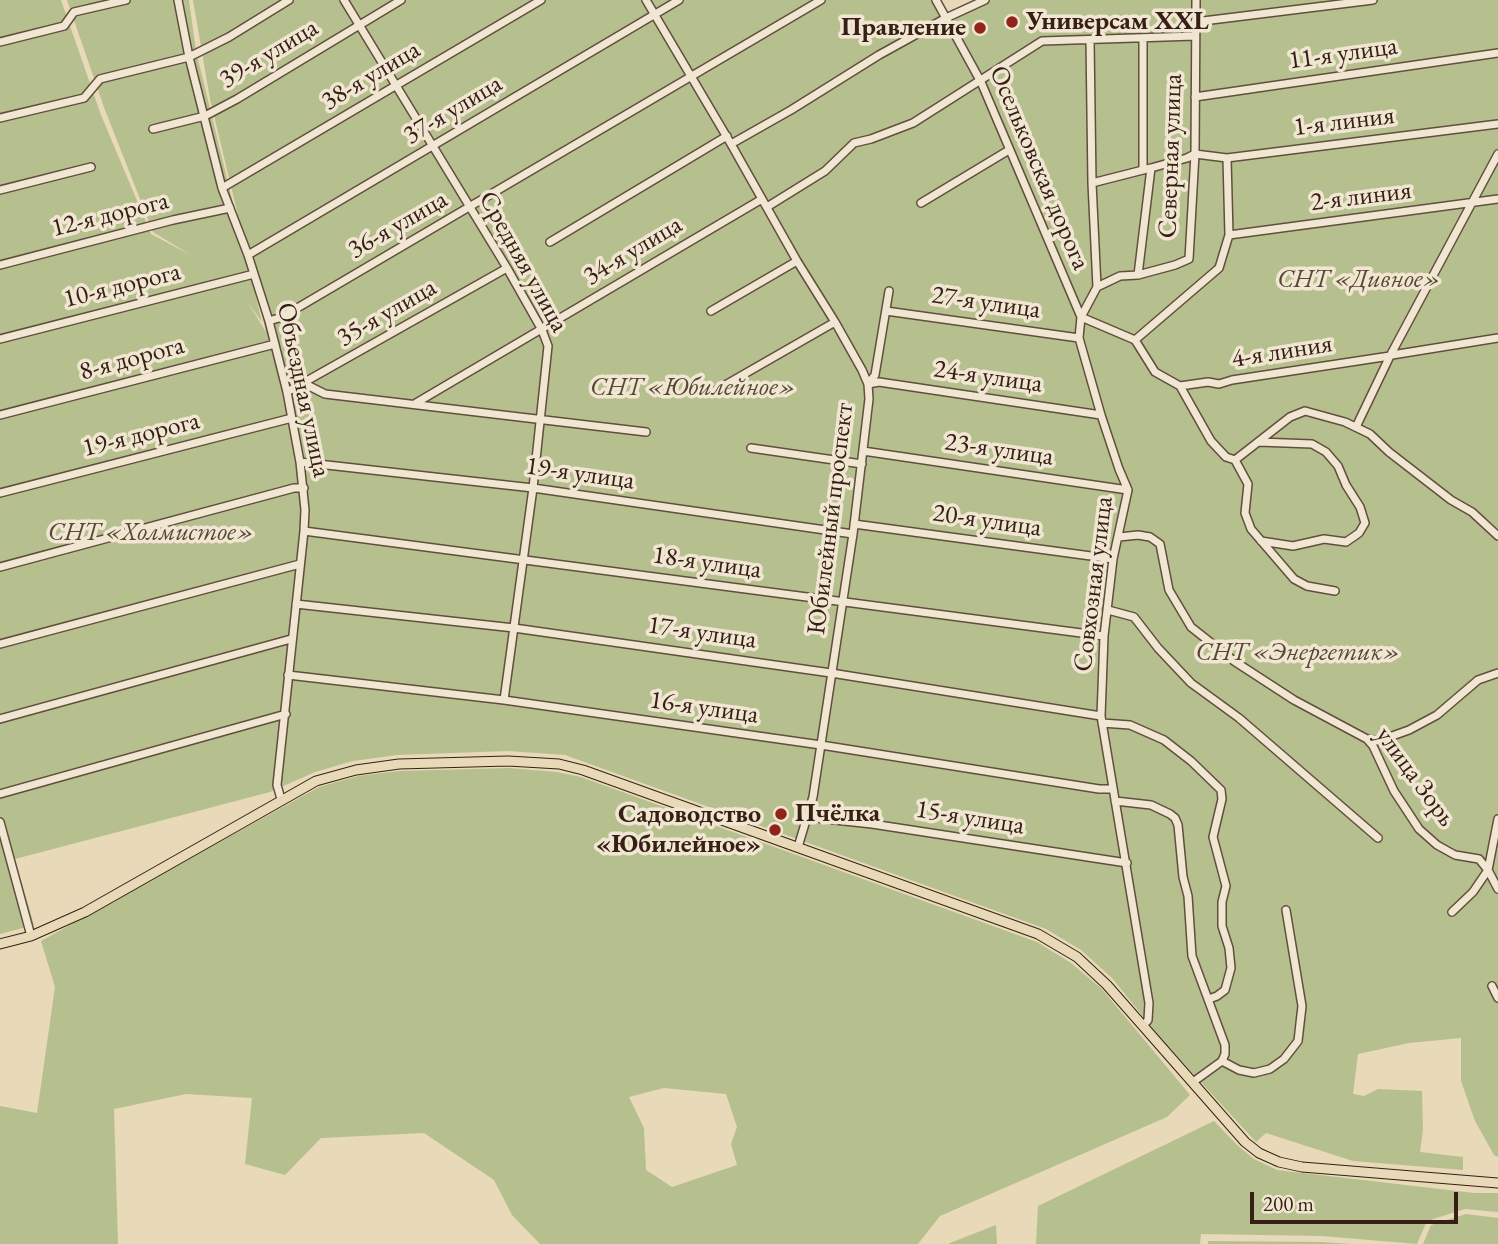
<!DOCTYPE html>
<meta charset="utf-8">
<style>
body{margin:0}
#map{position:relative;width:1498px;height:1244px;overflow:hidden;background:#e8d9b8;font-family:"EB Garamond",serif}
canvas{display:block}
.scale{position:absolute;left:1250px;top:1192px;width:208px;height:32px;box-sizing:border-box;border:4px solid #362016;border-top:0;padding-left:9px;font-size:21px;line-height:24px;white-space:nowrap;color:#362016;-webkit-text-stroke:5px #f0e6d1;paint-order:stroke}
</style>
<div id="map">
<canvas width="1498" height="1244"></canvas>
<div class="scale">200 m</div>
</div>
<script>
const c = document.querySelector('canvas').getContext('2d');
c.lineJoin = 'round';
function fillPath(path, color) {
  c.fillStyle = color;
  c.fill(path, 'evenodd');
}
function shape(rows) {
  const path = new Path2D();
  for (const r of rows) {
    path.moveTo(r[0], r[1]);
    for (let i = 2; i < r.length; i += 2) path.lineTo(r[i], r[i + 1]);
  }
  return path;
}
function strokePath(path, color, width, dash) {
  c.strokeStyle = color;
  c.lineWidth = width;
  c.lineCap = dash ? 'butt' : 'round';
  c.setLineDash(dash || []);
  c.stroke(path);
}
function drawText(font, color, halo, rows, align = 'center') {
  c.font = font + ' "EB Garamond",serif';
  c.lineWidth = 7;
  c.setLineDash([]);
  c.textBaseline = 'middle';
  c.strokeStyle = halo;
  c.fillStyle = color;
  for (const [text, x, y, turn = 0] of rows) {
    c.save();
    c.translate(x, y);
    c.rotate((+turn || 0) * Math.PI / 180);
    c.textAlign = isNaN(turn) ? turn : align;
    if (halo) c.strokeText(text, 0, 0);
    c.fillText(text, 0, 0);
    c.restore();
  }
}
fillPath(shape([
 [0,0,61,0,101,115,151,234,192,256,153,232,105,110,67,0,189,0,196,51,262,322,248,303,266,332,210,99,193,0,936,0,946,18,985,0,1498,0,1498,121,1209,157,1498,123,1498,1157,1494,1155,1475,1121,1461,1081,1461,1038,1409,1043,1358,1054,1353,1094,1364,1096,1378,1089,1422,1091,1423,1130,1420,1152,1463,1157,1463,1170,1353,1161,1266,1133,1256,1142,1162,1040,1112,978,1081,950,1046,929,565,755,508,751,397,755,353,761,315,772,270,792,15,859,34,925,0,934],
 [509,768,557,772,581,777,1037,942,1071,963,1102,989,1190,1095,1167,1117,940,1216,918,1244,540,1244,512,1215,494,1180,424,1133,321,1138,285,1175,245,1164,252,1098,186,1094,114,1109,118,1244,0,1244,0,1106,37,1113,55,987,41,941,319,787,358,776,399,771],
 [664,1088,726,1094,737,1127,731,1144,737,1165,672,1187,646,1170,644,1128,629,1097],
 [1214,1121,1237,1145,1254,1159,1277,1170,1474,1193,1498,1193,1498,1212,1465,1209,1427,1221,1417,1244,1322,1236,1201,1234,1200,1244,1036,1244,1038,1206],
 [1466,1214,1498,1218,1498,1244,1423,1244,1431,1225],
 [996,1225,997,1244,949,1244,950,1243],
 [1208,1241,1321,1242,1352,1244,1208,1244]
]), '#b6bf8e');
const minor = shape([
 [178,0,189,57,222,188,248,255,269,321,287,392,300,462,305,510,304,531,277,785,281,799],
 [344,0,507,268,542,330,548,346,533,488,504,700],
 [646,0,731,144,797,261,835,322,862,370,868,384,869,399,853,534,813,797,798,847],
 [936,0,981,82,1081,317],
 [1195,22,1373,0],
 [1090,40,1092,183,1097,287],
 [0,42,64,26,74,12,126,0],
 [1195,97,1498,53],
 [0,118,84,98,100,79,189,57,229,37,289,0],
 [153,129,205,116,237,99,401,0],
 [731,144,791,110,879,55,946,18,985,0],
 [1151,168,1187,158,1195,154,1227,158,1498,124],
 [1092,183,1143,170],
 [222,188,541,0],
 [0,190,91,167],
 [921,203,1009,150],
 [767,207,825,171,854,143,871,139,913,123,1042,41,1195,36],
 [1229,235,1498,199],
 [550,242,727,136],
 [248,255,679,0],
 [0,265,173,220,230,208],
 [1138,275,1151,168,1143,170,1143,38],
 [711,311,797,261],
 [886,311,1079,338],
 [1081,317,1135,340,1155,372,1180,386,1211,441,1226,457,1235,460,1290,417,1305,411,1345,422,1370,434,1389,452,1451,500,1472,512,1498,536],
 [269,321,282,317,821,0],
 [0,339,254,274],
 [1135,340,1219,268,1229,235,1227,158],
 [1392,355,1498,338],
 [305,384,325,394,646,432],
 [868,384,879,382,1101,415],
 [868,384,875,375,889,291],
 [1180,386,1208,382,1219,384,1232,380,1390,356],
 [287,392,507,268],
 [713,392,835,322],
 [416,403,762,199],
 [0,415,275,344],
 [1356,427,1390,356,1498,154],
 [1259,442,1312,444,1326,452,1338,466,1346,485,1360,507,1365,523,1359,533,1346,542,1324,539,1293,546,1261,541],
 [751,448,862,464],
 [863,451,1128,490],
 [1235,460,1248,484,1245,513,1251,529,1294,579,1307,586,1335,591],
 [300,462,533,488,853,534],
 [0,493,292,418],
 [854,524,1113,559],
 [304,531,1104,636],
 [1119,537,1138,535,1150,537,1160,544,1169,590,1191,627,1234,661,1294,700,1367,739,1373,746,1394,791,1419,829,1437,845,1455,855,1479,859,1488,870,1498,889],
 [0,567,294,488,304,488],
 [296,604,514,628,831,673,1101,716],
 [1108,610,1134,617,1158,648,1191,683,1239,718,1378,838],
 [0,644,300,564],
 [288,675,504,700,821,745,1099,789,1113,789],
 [0,719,291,639],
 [1102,723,1130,725,1164,740,1191,761,1221,790,1222,799,1213,837,1226,886,1222,902,1222,926,1229,948,1231,968,1225,990,1217,996,1209,999],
 [1368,739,1378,741,1409,730,1437,715,1478,680,1498,673],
 [0,794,286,714],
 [1115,801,1151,805,1170,814,1175,818,1178,825,1183,877,1188,896,1192,956,1225,1045,1225,1054,1222,1061,1193,1082],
 [807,817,872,824,1127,863],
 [0,822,31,936],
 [1452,912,1473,892,1488,870,1498,819],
 [1492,986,1498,998],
 [1143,1026,1148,1020,1149,1003,1101,716,1104,636,1113,559,1128,490,1119,469,1101,415,1079,338,1081,317,1097,287,1120,276,1138,275,1175,265,1189,259,1195,154,1196,0],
 [1222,1061,1239,1070,1254,1073,1270,1069,1284,1059,1298,1041,1302,1006,1286,910]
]);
const major = shape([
 [0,944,31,936,85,912,316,781,356,770,399,764,508,761,559,764,583,770,1038,934,1077,957,1107,985,1245,1142,1259,1153,1279,1162,1302,1167,1498,1183]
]);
strokePath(minor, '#624e3e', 10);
strokePath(major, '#362016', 11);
strokePath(minor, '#f0e6d1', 7);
strokePath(major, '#e8d9b8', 9);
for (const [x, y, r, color] of [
 [1012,22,7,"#8f2418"],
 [980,28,7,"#8f2418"],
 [781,814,7,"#8f2418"],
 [775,830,7,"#8f2418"]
]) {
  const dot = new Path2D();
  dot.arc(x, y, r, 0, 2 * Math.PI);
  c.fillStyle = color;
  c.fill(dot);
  strokePath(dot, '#f0e6d1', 2.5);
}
drawText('bold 26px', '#362016', '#f0e6d1', [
 ["Универсам XXL",1026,22],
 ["Правление",966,28,"right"],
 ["Пчёлка",795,814],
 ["Садоводство",761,815,"right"],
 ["«Юбилейное»",761,845,"right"]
], 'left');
drawText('26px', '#362016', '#f0e6d1', [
 ["39-я улица",269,54,-31],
 ["11-я улица",1343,54,-8],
 ["38-я улица",371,76,-31],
 ["37-я улица",453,110,-31],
 ["1-я линия",1344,122,-7],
 ["Северная улица",1171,156,-88],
 ["Осельковская дорога",1039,168,67],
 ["2-я линия",1361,197,-7],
 ["12-я дорога",110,215,-14],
 ["36-я улица",398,225,-30],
 ["34-я улица",633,251,-31],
 ["Средняя улица",523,262,61],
 ["10-я дорога",122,286,-14],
 ["27-я улица",986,303,8],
 ["35-я улица",387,313,-30],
 ["4-я линия",1282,352,-9],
 ["8-я дорога",132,359,-15],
 ["24-я улица",988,377,8],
 ["Объездная улица",303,390,78],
 ["19-я дорога",141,435,-14],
 ["23-я улица",999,450,8],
 ["19-я улица",580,474,8],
 ["Юбилейный проспект",831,519,-83],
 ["20-я улица",987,521,8],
 ["18-я улица",707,563,8],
 ["Совхозная улица",1094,584,-83],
 ["17-я улица",702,633,8],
 ["16-я улица",704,708,8],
 ["улица Зорь",1415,777,54],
 ["15-я улица",970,818,9]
]);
drawText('italic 26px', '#564834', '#f0e6d1', [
 ["СНТ «Дивное»",1359,280],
 ["СНТ «Юбилейное»",693,388],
 ["СНТ «Холмистое»",151,533],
 ["СНТ «Энергетик»",1298,653]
]);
</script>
